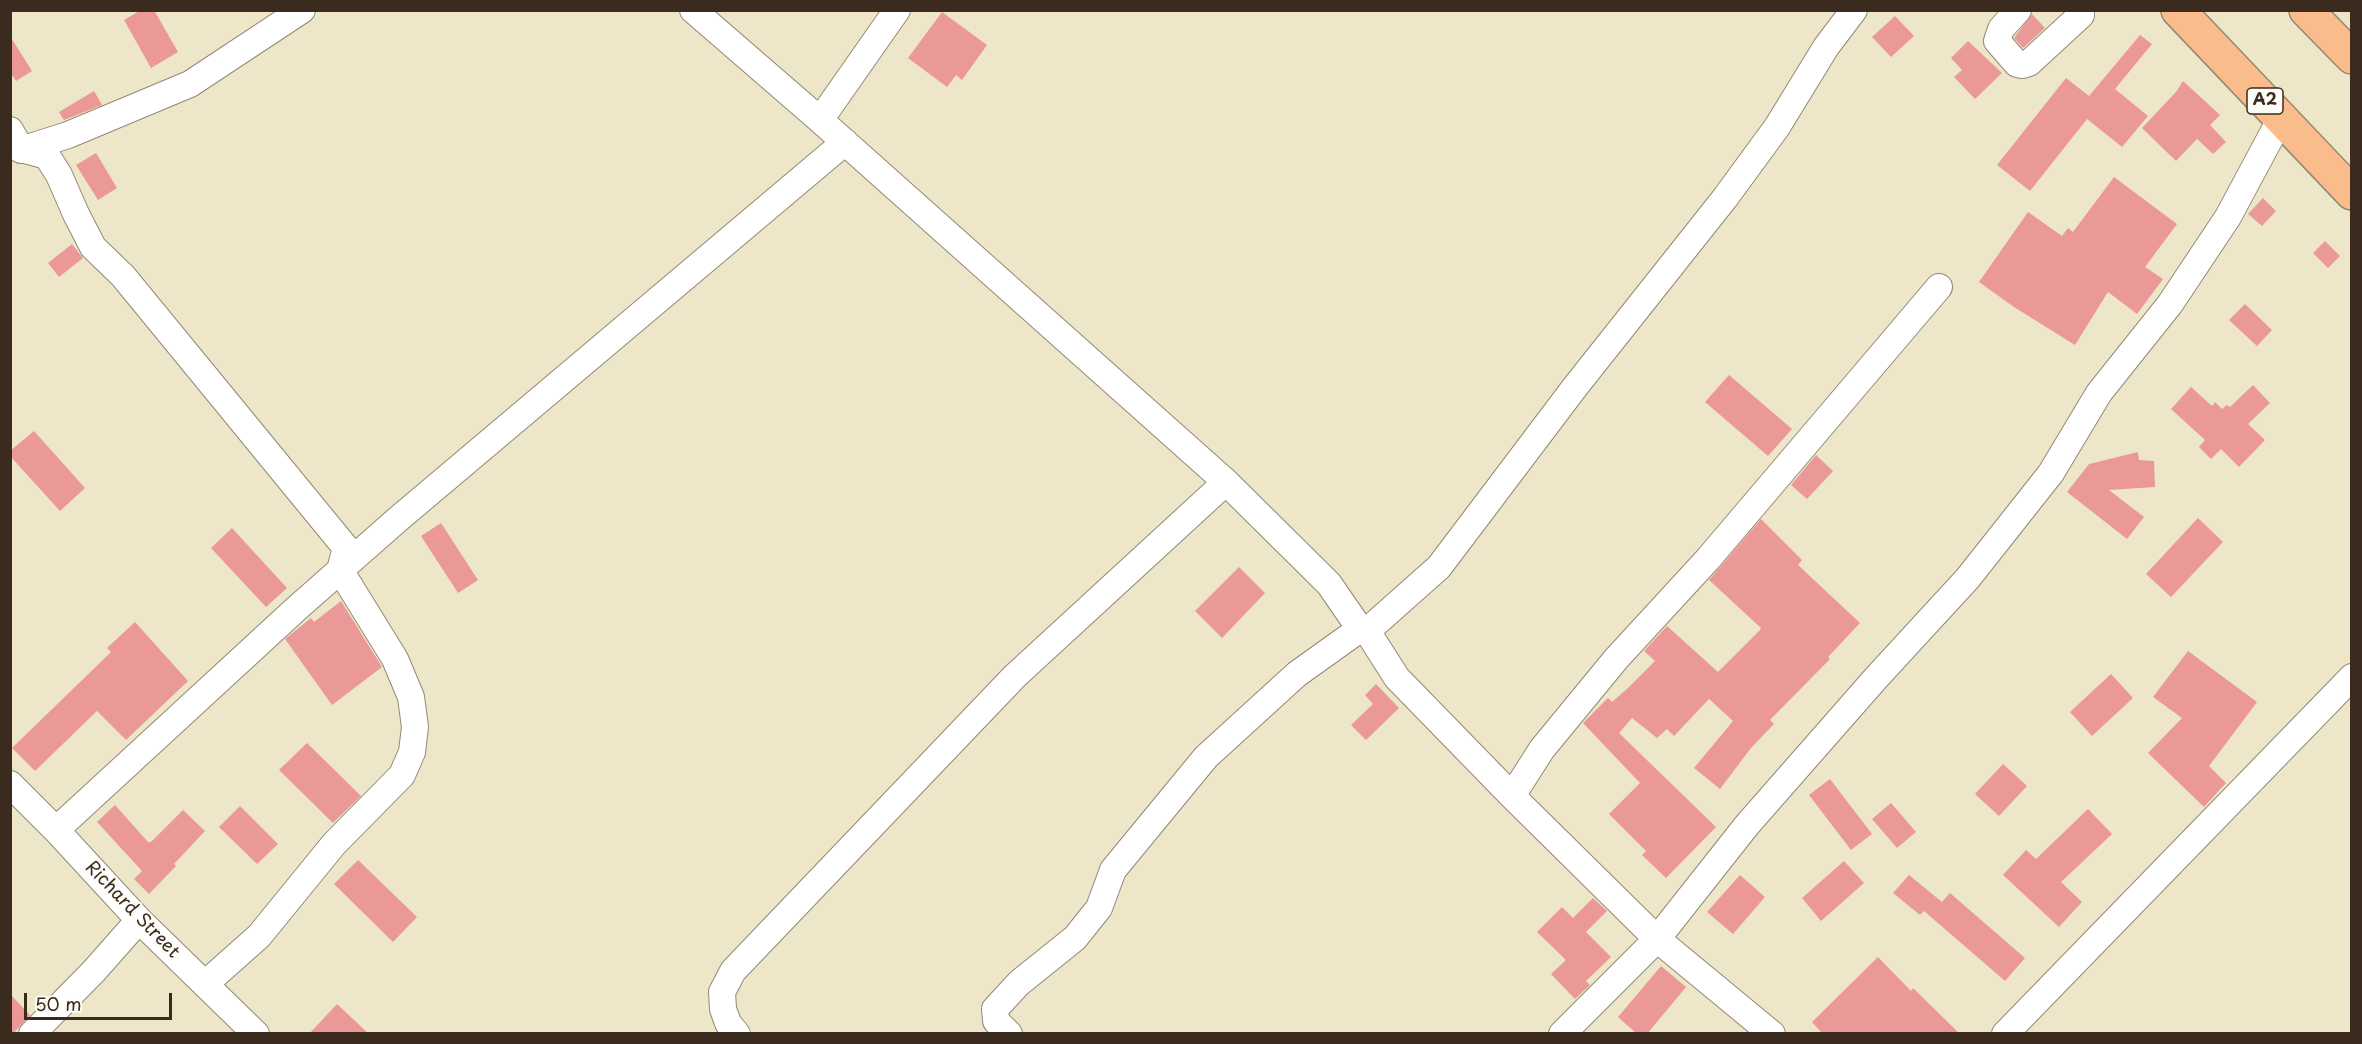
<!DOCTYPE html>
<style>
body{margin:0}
#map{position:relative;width:2362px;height:1044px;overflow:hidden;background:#eee6c9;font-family:"Playpen Sans",sans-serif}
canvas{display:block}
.frame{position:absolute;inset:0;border:12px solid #3b2a1e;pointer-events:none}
.scale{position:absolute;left:24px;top:993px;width:148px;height:27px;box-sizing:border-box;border:3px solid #3b2a1e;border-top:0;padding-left:8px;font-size:18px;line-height:21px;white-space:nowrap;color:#3b2a1e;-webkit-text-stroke:4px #fdfcf7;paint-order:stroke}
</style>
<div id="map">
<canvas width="2362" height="1044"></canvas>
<div class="frame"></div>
<div class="scale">50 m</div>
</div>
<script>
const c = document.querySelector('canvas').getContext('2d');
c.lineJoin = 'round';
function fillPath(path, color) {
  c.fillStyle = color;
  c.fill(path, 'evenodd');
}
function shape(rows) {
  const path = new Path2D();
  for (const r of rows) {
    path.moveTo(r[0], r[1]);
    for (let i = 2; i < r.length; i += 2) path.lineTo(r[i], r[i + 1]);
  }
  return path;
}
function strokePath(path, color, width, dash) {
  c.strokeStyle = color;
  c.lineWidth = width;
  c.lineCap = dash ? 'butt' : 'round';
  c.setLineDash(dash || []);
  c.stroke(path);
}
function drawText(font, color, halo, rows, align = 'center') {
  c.font = font + ' "Playpen Sans",sans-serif';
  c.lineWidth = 4.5;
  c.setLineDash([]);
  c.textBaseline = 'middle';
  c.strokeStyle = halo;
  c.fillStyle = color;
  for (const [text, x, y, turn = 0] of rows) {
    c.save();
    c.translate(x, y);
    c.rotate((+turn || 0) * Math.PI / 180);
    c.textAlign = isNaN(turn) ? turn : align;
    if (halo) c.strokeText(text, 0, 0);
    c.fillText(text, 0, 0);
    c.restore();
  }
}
fillPath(shape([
 [141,10,154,10,178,52,151,68,124,20],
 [942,12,987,45,962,80,956,75,947,87,908,58],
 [2032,14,2045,28,2023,48,2014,38],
 [1895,16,1914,36,1891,57,1872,37],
 [2140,35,2152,44,2115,89,2148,116,2122,147,2087,119,2030,191,1997,165,2066,78,2089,96],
 [10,36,32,71,16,81,10,72],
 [1968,41,2002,73,1975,99,1954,77,1962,70,1951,58],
 [2183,81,2220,115,2210,125,2226,142,2213,154,2197,139,2176,161,2142,128,2176,92],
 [94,91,102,105,64,120,59,112],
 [96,153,117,188,98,200,76,165],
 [2114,177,2177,224,2145,267,2163,279,2137,314,2108,292,2075,345,2014,307,1979,282,2028,212,2062,236,2068,228,2073,232],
 [2263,198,2276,211,2262,226,2248,214],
 [2325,241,2340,256,2328,268,2313,253],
 [72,244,83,258,59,277,48,263],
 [2245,304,2272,330,2257,346,2229,320],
 [1729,375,1792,429,1768,456,1705,402],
 [2253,385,2270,403,2248,424,2265,440,2239,467,2221,449,2211,459,2199,447,2205,440,2171,409,2191,387,2212,406,2215,402,2222,409,2227,405,2230,407],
 [34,431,85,488,60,511,10,456,10,451],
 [2138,452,2139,460,2154,461,2155,487,2109,490,2144,517,2127,539,2067,492,2089,464],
 [1816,455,1833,471,1807,499,1791,485],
 [2198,518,2223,542,2171,597,2146,574],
 [1761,519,1802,560,1798,565,1860,623,1828,657,1830,659,1770,720,1774,724,1751,748,1720,789,1694,768,1733,721,1709,699,1674,736,1667,729,1657,738,1632,718,1619,733,1716,827,1666,878,1642,855,1646,851,1609,814,1640,783,1583,723,1608,698,1612,702,1628,688,1655,661,1644,651,1667,626,1718,672,1760,630,1761,628,1709,580],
 [441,523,478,580,458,593,421,536],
 [232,528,287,588,266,607,211,548],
 [1239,567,1265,593,1222,638,1195,611],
 [341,601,382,667,332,705,285,639,311,618,314,622],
 [135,622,188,681,126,740,97,711,35,771,12,748,111,652,107,648],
 [2188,651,2257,702,2209,766,2226,783,2204,807,2148,753,2182,718,2153,697],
 [2111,674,2133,698,2092,736,2070,712],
 [1376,684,1399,708,1366,740,1351,725,1373,704,1365,695],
 [307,743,361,796,333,823,279,770],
 [2003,764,2027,786,1999,816,1975,794],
 [1830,779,1872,834,1851,850,1809,795],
 [1891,803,1916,832,1897,848,1872,819],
 [115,805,148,842,151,842,183,810,205,831,174,864,176,866,149,894,134,879,142,871,97,822],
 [240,806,278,844,257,864,219,827],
 [2088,809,2112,834,2061,882,2082,902,2059,927,2003,875,2026,850,2036,859],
 [358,860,417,917,393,942,334,884],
 [1844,861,1864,883,1821,921,1802,898],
 [1740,875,1765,897,1733,934,1707,912],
 [1909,875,1942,902,1950,893,2025,958,2005,981,1924,911,1920,915,1893,893],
 [1593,898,1607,911,1586,932,1611,957,1586,981,1590,985,1575,999,1551,974,1566,960,1537,932,1562,907,1573,918],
 [1878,957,1911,991,1913,988,1960,1034,1823,1034,1812,1022],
 [1661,966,1686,987,1647,1034,1637,1034,1618,1017],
 [10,994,30,1015,13,1034,10,1034],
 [337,1004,369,1034,309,1034]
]), '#eb9898');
const minor = shape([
 [693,10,820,120,1226,482,1329,584,1360,629,1367,631,1397,678,1512,796,1657,939,1772,1034],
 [2018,10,2001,29,1997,41,2017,64,2022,65,2029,63,2081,15],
 [820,120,897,10],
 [10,130,21,149,47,156,59,175,76,214,93,247,123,276,346,548,340,570,395,659,411,697,415,727,412,752,402,775,334,844,259,936,205,984],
 [21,150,68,135,190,84,302,10],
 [1367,631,1439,567,1575,387,1725,198,1777,127,1826,47,1854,10],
 [10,784,56,830,139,920,256,1034],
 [1512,796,1542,749,1616,659,1708,559,1939,287],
 [56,830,296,609,397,520,845,142],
 [32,1034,94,971,139,920],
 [737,1034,728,1023,723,1009,722,992,733,971,1015,676,1226,482],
 [1009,1034,996,1021,995,1009,1019,983,1075,938,1099,908,1113,870,1206,757,1297,674,1360,629],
 [1562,1034,1657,939,1747,825,1876,678,1968,578,2051,473,2099,393,2170,304,2228,217,2281,118],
 [2005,1034,2352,677]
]);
const highway = shape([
 [2178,10,2352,193],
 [2306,10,2352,57]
]);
strokePath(minor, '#948874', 28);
strokePath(highway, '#948874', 36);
strokePath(minor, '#fff', 26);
strokePath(highway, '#fabc8b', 33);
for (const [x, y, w] of [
 [2265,101,36]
]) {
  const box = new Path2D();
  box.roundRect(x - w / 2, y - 13, w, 26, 4.5);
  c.fillStyle = '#fdfcf7';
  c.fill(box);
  strokePath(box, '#3b2a1e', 1.5);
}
drawText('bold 16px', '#3b2a1e', null, [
 ["A2",2265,101]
]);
drawText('18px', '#3b2a1e', '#fdfcf7', [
 ["Richard Street",132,910,46]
]);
</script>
